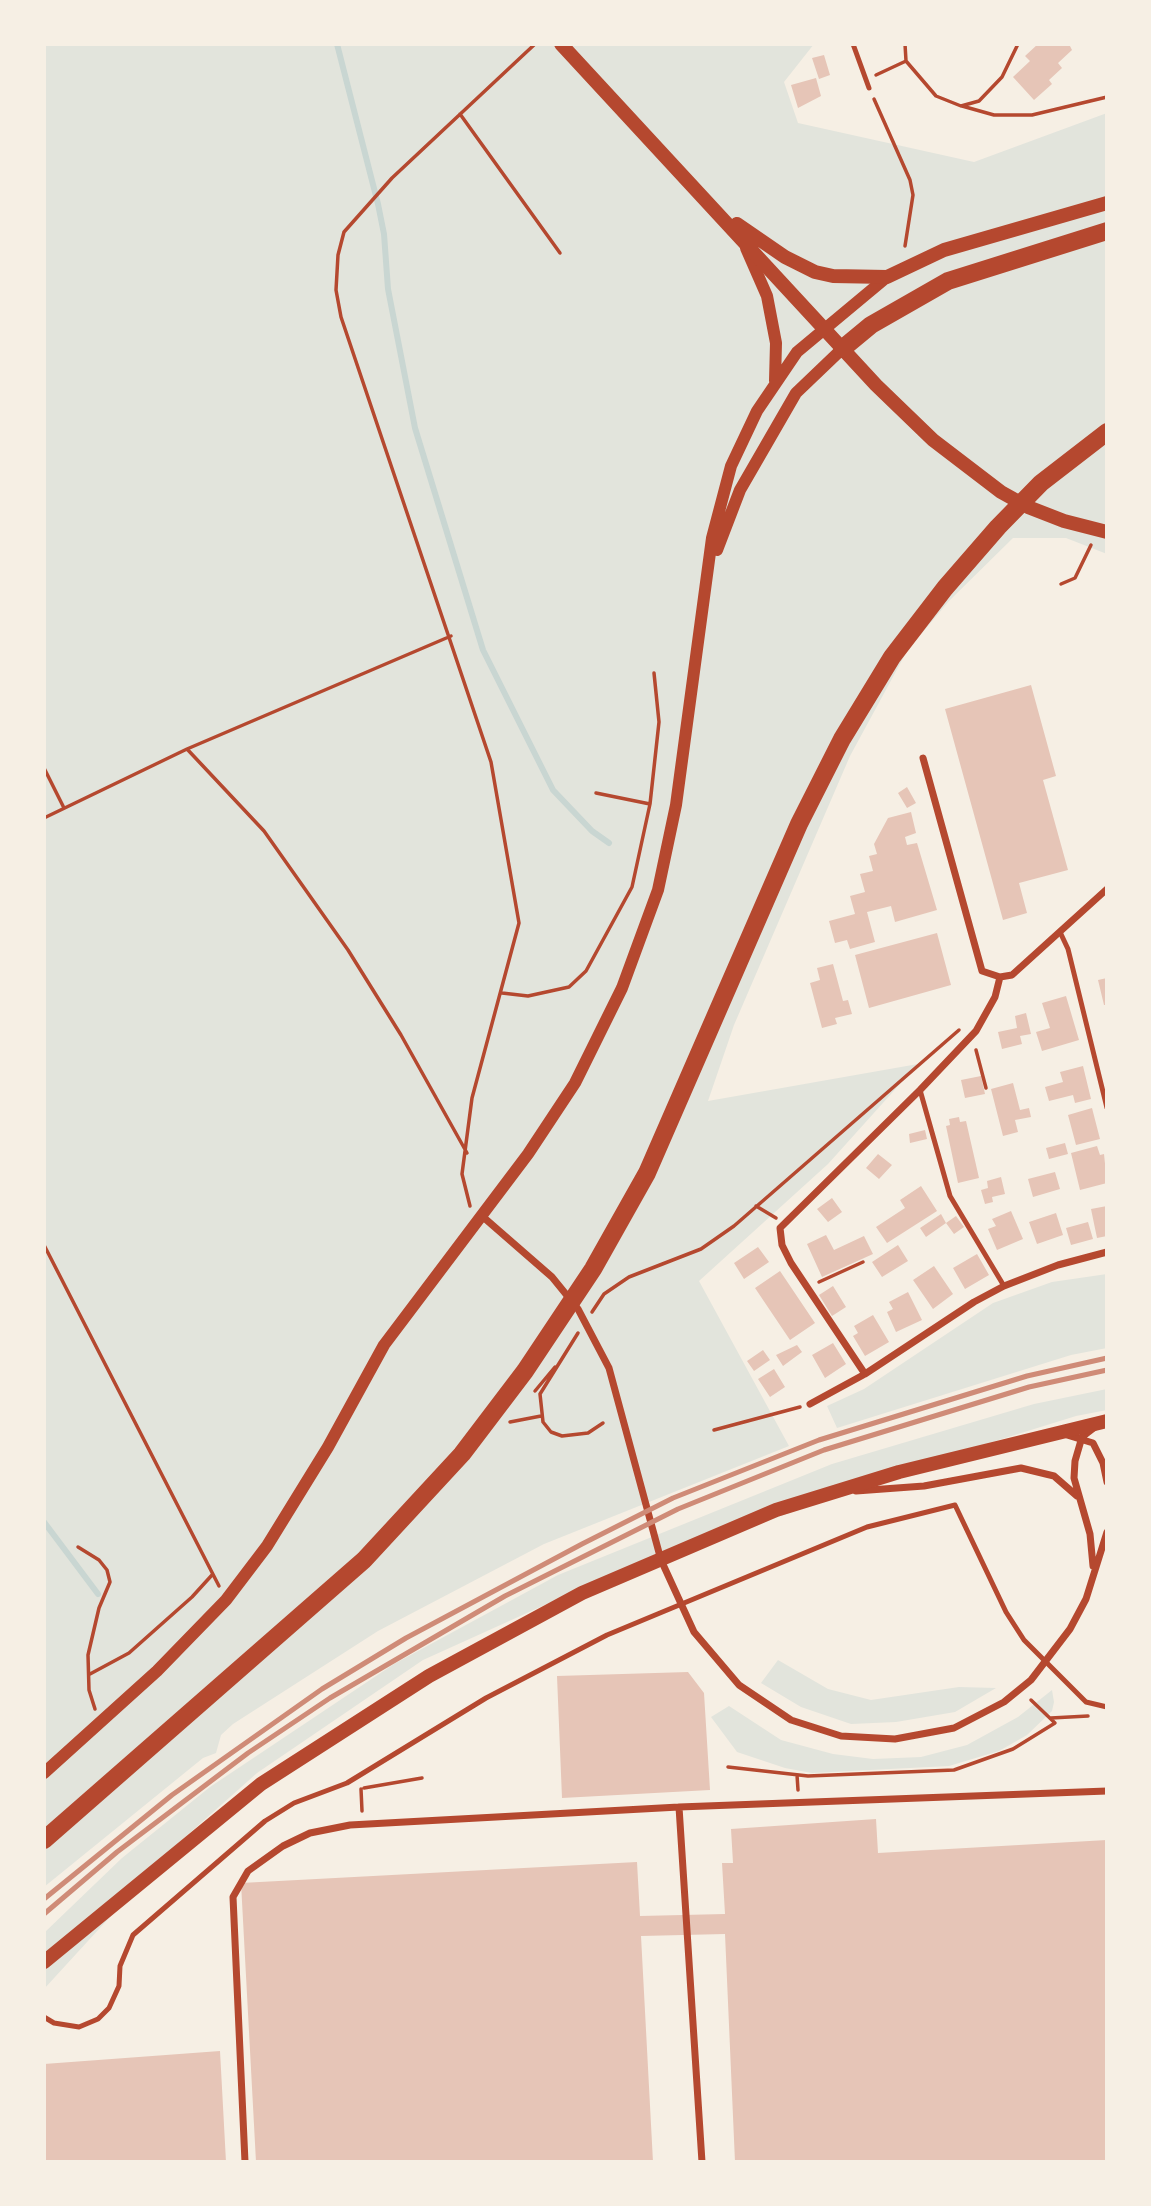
<!DOCTYPE html>
<style>
body{margin:0}
#map{position:relative;width:1151px;height:2206px;overflow:hidden;background:#f6efe4;font-family:Ubuntu,sans-serif}
canvas{display:block}
.frame{position:absolute;inset:0;border:46px solid #f6efe4;pointer-events:none}
</style>
<div id="map">
<canvas width="1151" height="2206"></canvas>
<div class="frame"></div>
</div>
<script>
const c = document.querySelector('canvas').getContext('2d');
c.lineJoin = 'round';
function fillPath(path, color) {
  c.fillStyle = color;
  c.fill(path, 'evenodd');
}
function shape(rows) {
  const path = new Path2D();
  for (const r of rows) {
    path.moveTo(r[0], r[1]);
    for (let i = 2; i < r.length; i += 2) path.lineTo(r[i], r[i + 1]);
  }
  return path;
}
function strokePath(path, color, width, dash) {
  c.strokeStyle = color;
  c.lineWidth = width;
  c.lineCap = dash ? 'butt' : 'round';
  c.setLineDash(dash || []);
  c.stroke(path);
}
fillPath(shape([
 [44,44,814,44,784,82,798,123,974,162,1107,113,1107,554,1066,538,1013,538,949,601,907,651,850,756,734,1025,708,1101,918,1064,828,1164,699,1281,789,1446,544,1544,378,1631,233,1724,221,1735,216,1753,203,1758,44,1887],
 [1107,1274,1107,1348,1071,1355,837,1428,827,1406,864,1389,993,1303,1052,1282],
 [1107,1389,1107,1410,1076,1416,960,1452,591,1584,423,1660,257,1773,175,1846,44,1989,44,1933,122,1858,210,1787,394,1664,558,1575,832,1464,1034,1404],
 [778,1660,828,1689,871,1700,959,1687,996,1688,955,1712,896,1722,851,1724,801,1707,761,1683],
 [1052,1690,1054,1702,1052,1711,1027,1735,999,1751,949,1766,812,1773,785,1768,737,1752,711,1717,729,1706,781,1740,833,1754,873,1759,921,1757,967,1745,1018,1717]
]), '#e2e4dc');
strokePath(shape([
 [337,44,378,204,384,234,388,289,415,428,483,650,553,790,592,831,609,843],
 [44,1522,98,1594]
]), '#c9d6d2', 6);
fillPath(shape([
 [1038,44,1069,44,1072,50,1058,63,1062,68,1049,80,1052,84,1034,100,1013,77,1030,61,1025,56],
 [824,55,830,75,819,79,812,58],
 [816,78,821,96,798,108,791,85],
 [1031,685,1056,776,1043,780,1068,870,1019,883,1027,913,1003,920,945,709],
 [907,787,916,803,907,808,898,793],
 [911,812,916,833,905,837,907,845,917,843,937,910,895,922,891,906,867,912,875,942,850,949,847,940,835,943,829,921,855,914,850,896,865,892,860,874,873,871,869,856,877,854,874,844,888,818],
 [937,933,951,985,869,1008,855,955],
 [833,964,843,1001,848,1000,852,1014,835,1018,837,1024,822,1028,810,983,820,980,817,968],
 [1107,978,1107,1005,1104,1005,1098,980],
 [1066,996,1079,1040,1042,1051,1036,1032,1050,1028,1042,1003],
 [1026,1013,1031,1034,1020,1036,1022,1044,1002,1049,998,1032,1017,1028,1015,1016],
 [1083,1066,1091,1099,1075,1103,1073,1095,1049,1101,1045,1087,1063,1082,1060,1072],
 [981,1076,985,1094,965,1098,961,1080],
 [1013,1083,1020,1110,1029,1108,1031,1117,1015,1120,1018,1132,1003,1136,991,1089],
 [1092,1108,1100,1139,1076,1145,1068,1115],
 [959,1117,960,1122,966,1121,979,1178,958,1183,946,1126,950,1125,949,1119],
 [925,1130,927,1139,910,1143,909,1134],
 [1065,1143,1068,1154,1049,1159,1046,1148],
 [1097,1146,1100,1155,1104,1154,1107,1183,1080,1190,1071,1153],
 [878,1154,892,1165,879,1179,866,1168],
 [1055,1172,1060,1189,1033,1197,1028,1179],
 [1001,1177,1005,1194,992,1197,993,1202,985,1204,981,1190,988,1188,987,1181],
 [921,1186,937,1211,887,1243,876,1227,905,1208,900,1200],
 [832,1198,842,1212,828,1222,817,1209],
 [1107,1206,1107,1236,1097,1238,1091,1209],
 [1011,1211,1023,1239,997,1250,988,1229,996,1226,992,1219],
 [1056,1213,1063,1235,1037,1244,1029,1222],
 [941,1214,946,1223,926,1237,920,1228],
 [956,1216,964,1227,954,1234,946,1223],
 [1088,1222,1093,1239,1071,1245,1066,1228],
 [826,1235,834,1250,864,1236,873,1254,822,1277,807,1244],
 [898,1245,908,1261,882,1277,872,1262],
 [758,1247,769,1262,744,1279,734,1263],
 [977,1254,989,1275,965,1289,953,1268],
 [934,1266,953,1294,933,1309,913,1280],
 [780,1271,815,1323,790,1340,755,1288],
 [833,1286,846,1307,832,1316,819,1295],
 [908,1292,922,1320,896,1332,887,1312,893,1309,889,1302],
 [873,1315,889,1342,865,1356,853,1336,858,1333,854,1326],
 [833,1343,846,1364,825,1378,812,1355],
 [797,1345,802,1352,783,1366,776,1355],
 [763,1350,770,1360,754,1371,747,1361],
 [774,1369,785,1387,770,1397,758,1379],
 [688,1672,704,1693,710,1790,562,1798,557,1676],
 [876,1819,878,1853,1107,1840,1107,2162,735,2162,725,1934,641,1936,653,2162,256,2162,241,1883,637,1862,640,1916,725,1914,722,1863,733,1863,731,1829],
 [220,2051,226,2162,44,2162,44,2064]
]), '#e6c5b7');
strokePath(shape([
 [905,44,906,61,936,96,961,106,979,101,1002,77,1018,44],
 [876,75,906,61],
 [874,99,910,180,913,195,905,246],
 [962,106,994,115,1032,115,1107,97],
 [460,114,560,253],
 [1061,584,1075,578,1091,545],
 [187,749,451,636],
 [44,768,64,808],
 [596,793,650,804],
 [44,818,187,749,264,831,348,950,401,1035,467,1153],
 [502,993,528,996,569,987,586,971,632,887,650,804,659,722,654,673],
 [976,1050,986,1088],
 [470,1206,462,1174,472,1098,519,923,491,762,341,317,336,290,338,255,344,232,392,178,535,44],
 [756,1206,776,1218],
 [44,1245,219,1586],
 [819,1282,863,1262],
 [592,1312,604,1294,629,1277,701,1249,734,1226,959,1030],
 [578,1333,540,1394,543,1422,551,1432,562,1436,588,1433,603,1423],
 [535,1391,555,1367],
 [510,1422,541,1416],
 [714,1430,800,1407],
 [78,1547,99,1560,107,1570,110,1582,99,1608,88,1655,89,1690,95,1709],
 [90,1674,129,1653,192,1597,212,1575],
 [1051,1718,1088,1716],
 [728,1767,808,1776,954,1770,1013,1749,1055,1723,1031,1700],
 [797,1775,798,1790],
 [364,1788,422,1778],
 [361,1789,362,1811]
]), '#b5482f', 3.5);
strokePath(shape([
 [853,44,869,88],
 [1060,932,1068,949,1107,1108],
 [920,1090,950,1196,1004,1286],
 [44,2017,54,2023,79,2027,98,2019,109,2008,119,1986,120,1966,133,1935,265,1821,294,1803,347,1783,486,1698,607,1635,867,1527,955,1505,1006,1612,1024,1640,1086,1702,1107,1707]
]), '#b5482f', 5);
strokePath(shape([
 [923,758,982,971,1000,977,1012,975,1107,889],
 [482,1216,552,1277,578,1309,609,1368,661,1560,694,1632,739,1685,791,1720,841,1736,895,1739,954,1728,1004,1702,1031,1680,1070,1629,1086,1599,1107,1532],
 [865,1374,791,1263,782,1245,780,1228,920,1090,976,1031,995,997,1000,977],
 [810,1404,865,1374,974,1302,1004,1286,1058,1265,1107,1252],
 [1067,1435,1093,1443,1103,1463,1107,1482],
 [856,1491,924,1486,1021,1468,1054,1476,1077,1496],
 [1093,1566,1090,1534,1074,1478,1075,1461,1082,1437,1095,1427],
 [679,1807,702,2162],
 [245,2162,233,1897,248,1871,283,1846,310,1833,350,1825,679,1807,1107,1791]
]), '#b5482f', 7);
strokePath(shape([
 [746,248,767,296,776,343,775,381],
 [717,550,740,490,796,393,842,349],
 [44,1773,157,1671,226,1600,267,1546,328,1447,384,1345,528,1154,575,1083,622,988,658,890,676,805,712,538,731,466,757,411,797,352,887,277]
]), '#b5482f', 12);
strokePath(shape([
 [561,44,876,385,933,440,1001,492,1028,507,1064,521,1107,532],
 [737,224,785,257,815,272,833,276,887,277,944,250,1107,203],
 [44,1962,261,1784,429,1676,582,1593,776,1510,899,1472,1107,1421]
]), '#b5482f', 14);
strokePath(shape([
 [842,349,871,325,948,281,1107,231],
 [44,1840,364,1560,462,1454,525,1371,593,1269,647,1173,799,824,842,739,892,657,945,588,998,527,1041,483,1107,432]
]), '#b5482f', 18);
strokePath(shape([
 [44,1899,172,1795,322,1689,406,1638,582,1544,673,1498,819,1440,1027,1376,1107,1358],
 [44,1914,117,1852,248,1753,330,1698,505,1596,678,1509,824,1450,1029,1387,1107,1370]
]), '#cf8b77', 5);
</script>
